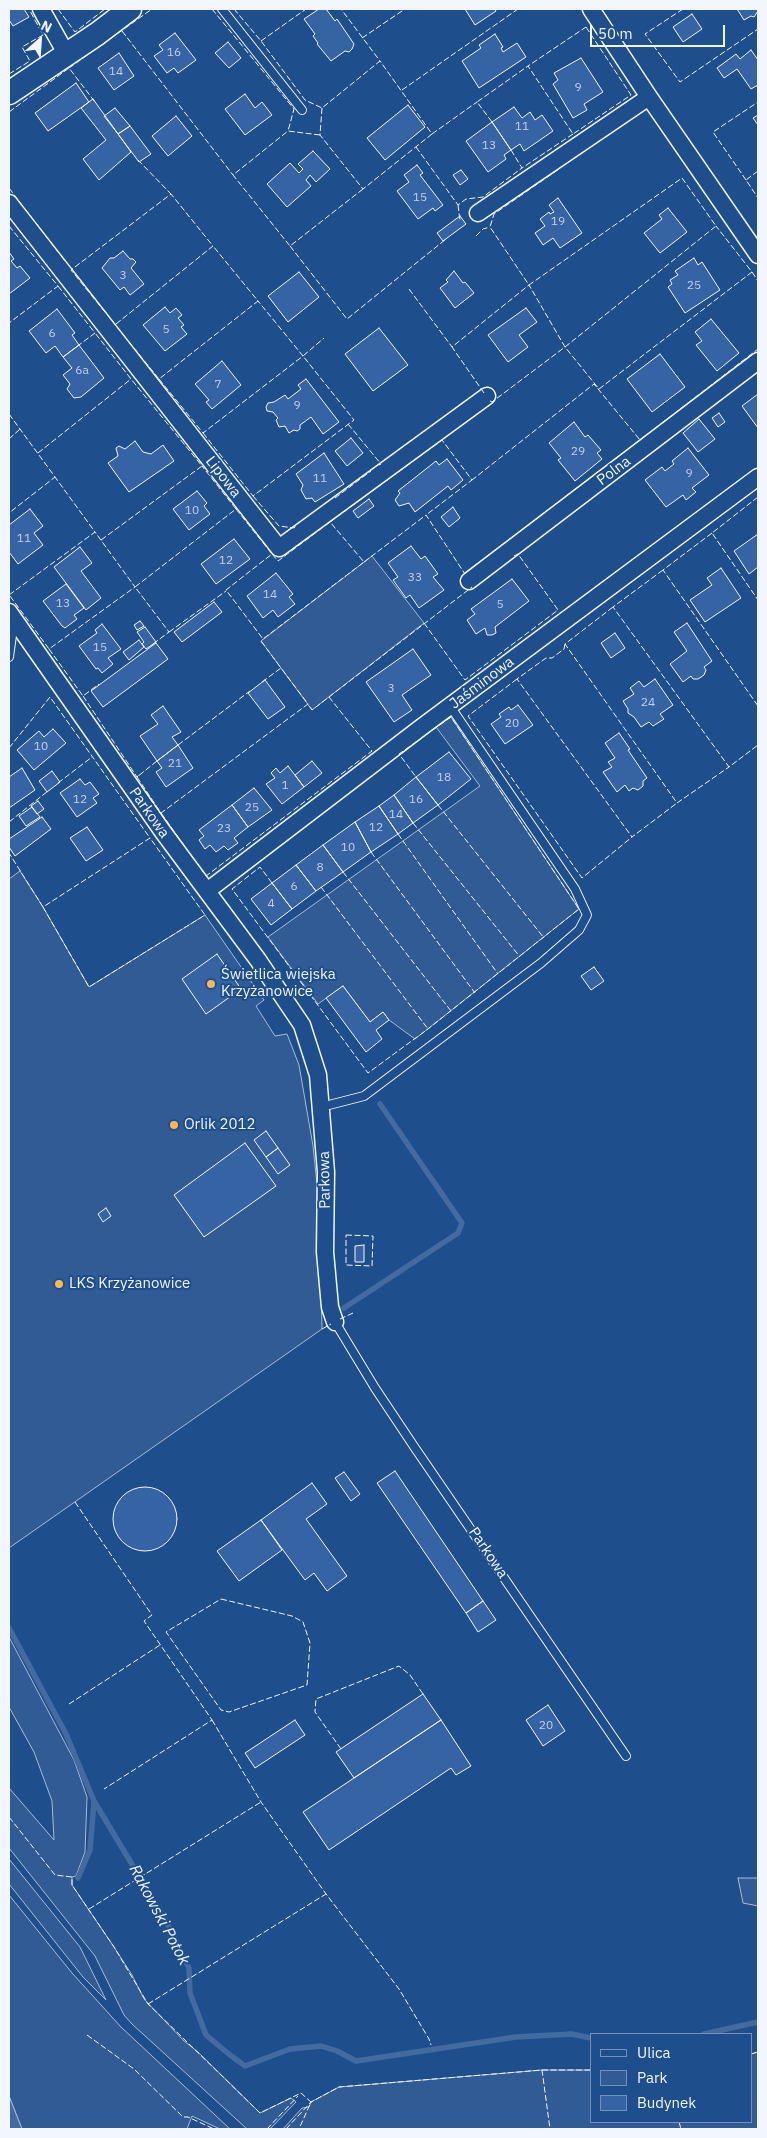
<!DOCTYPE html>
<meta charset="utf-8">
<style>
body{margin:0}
#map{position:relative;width:767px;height:2138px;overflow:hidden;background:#1f4e8c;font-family:"IBM Plex Sans",sans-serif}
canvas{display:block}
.frame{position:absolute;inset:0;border:10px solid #f2f6ff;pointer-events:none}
.legend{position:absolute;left:590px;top:2033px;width:162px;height:90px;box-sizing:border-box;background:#1f4e8c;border:1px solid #7391ba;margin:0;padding:6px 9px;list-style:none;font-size:15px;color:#f2f6ff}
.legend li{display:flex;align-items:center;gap:10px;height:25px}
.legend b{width:25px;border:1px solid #7391ba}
.north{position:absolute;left:15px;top:15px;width:50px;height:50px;-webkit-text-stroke:4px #1f4e8c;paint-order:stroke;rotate:26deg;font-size:14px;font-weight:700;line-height:20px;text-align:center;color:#f2f6ff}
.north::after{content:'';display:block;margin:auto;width:18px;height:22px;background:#f2f6ff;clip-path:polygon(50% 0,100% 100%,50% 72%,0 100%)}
.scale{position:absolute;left:590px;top:25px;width:135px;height:22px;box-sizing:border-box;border:2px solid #f2f6ff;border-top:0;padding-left:6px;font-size:15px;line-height:18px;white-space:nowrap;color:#f2f6ff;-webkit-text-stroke:4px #1f4e8c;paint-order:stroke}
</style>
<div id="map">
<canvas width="767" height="2138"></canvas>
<div class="frame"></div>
<ul class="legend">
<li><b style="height:6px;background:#1f4e8c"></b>Ulica</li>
<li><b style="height:14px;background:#305b95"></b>Park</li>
<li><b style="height:14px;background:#3563a3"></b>Budynek</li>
</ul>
<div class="north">N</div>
<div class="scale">50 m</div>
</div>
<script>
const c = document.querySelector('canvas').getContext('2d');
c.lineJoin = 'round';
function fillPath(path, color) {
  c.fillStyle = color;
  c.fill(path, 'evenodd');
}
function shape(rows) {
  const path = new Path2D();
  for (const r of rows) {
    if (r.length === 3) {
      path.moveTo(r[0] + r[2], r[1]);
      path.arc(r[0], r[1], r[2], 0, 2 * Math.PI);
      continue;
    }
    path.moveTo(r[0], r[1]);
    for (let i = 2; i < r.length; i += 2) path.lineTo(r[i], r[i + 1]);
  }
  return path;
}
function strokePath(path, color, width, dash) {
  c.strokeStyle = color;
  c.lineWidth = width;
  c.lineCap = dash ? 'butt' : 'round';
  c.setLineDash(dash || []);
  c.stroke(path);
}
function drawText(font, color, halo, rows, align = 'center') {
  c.font = font + ' "IBM Plex Sans",sans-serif';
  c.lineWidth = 4;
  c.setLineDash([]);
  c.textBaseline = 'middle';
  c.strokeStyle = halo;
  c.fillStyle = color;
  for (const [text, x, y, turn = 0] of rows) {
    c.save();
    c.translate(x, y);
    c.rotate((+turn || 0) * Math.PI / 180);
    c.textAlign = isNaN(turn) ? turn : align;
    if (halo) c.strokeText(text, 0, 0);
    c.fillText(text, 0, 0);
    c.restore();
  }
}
const green = shape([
 [372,556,424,623,312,710,261,641,372,556],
 [451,717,579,909,415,1039,389,1020,383,1012,370,1022,343,986,318,1004,268,937,480,786,436,727,451,717],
 [20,871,43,907,89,987,205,915,264,1000,256,1006,275,1036,287,1034,299,1065,313,1146,319,1203,322,1329,9,1548,9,879,20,871],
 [9,1637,74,1760,87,1797,85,1852,76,1876,72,1877,72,1885,114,1947,132,1975,144,1999,184,2041,198,2052,260,2113,291,2098,296,2102,270,2129,247,2129,132,2024,124,2015,95,1956,9,1848,9,1788,54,1840,52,1801,34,1752,9,1707,9,1637],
 [9,1859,80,1947,106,2000,83,1977,9,1884,9,1859],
 [738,1878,758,1878,758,1906,743,1903,738,1878],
 [9,1895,72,1973,121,2027,230,2129,220,2129,192,2116,187,2129,22,2129,9,2096,9,1895],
 [758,2052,758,2129,283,2129,302,2108,309,2107,311,2102,339,2087,542,2070,591,2070,591,2122,751,2122,751,2054,758,2052]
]);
fillPath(green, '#305b95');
strokePath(green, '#a8bbd7', 1);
const water = shape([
 [9,2096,22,2129,9,2129,9,2096]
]);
fillPath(water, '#446ba0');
strokePath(water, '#a8bbd7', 1);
strokePath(shape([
 [344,1308,458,1233,462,1223,380,1104],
 [9,1628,66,1734,94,1801,166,1921,189,1968,190,1993,206,2035,230,2055,245,2066,290,2049,321,2046,337,2051,356,2061,516,2037,571,2034,591,2038],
 [78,1878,90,1850,94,1801],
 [704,2034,758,2022]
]), '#446ba0', 5.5);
const building = shape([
 [9,9,24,9,29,17,13,26,9,20,9,9],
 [319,9,326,9,335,21,337,19,354,44,352,49,349,52,345,51,331,61,317,44,318,43,313,36,315,34,304,19,319,9],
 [465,9,495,9,496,11,475,25,465,9],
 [737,9,758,9,758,11,754,17,751,16,744,20,737,9],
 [692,14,702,29,683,42,673,27,692,14],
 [175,33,196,60,178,73,174,68,167,73,154,56,163,50,159,45,175,33],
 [495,34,503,47,501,48,503,52,517,43,526,57,479,88,462,61,481,48,479,45,495,34],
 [228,42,241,58,229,68,215,53,228,42],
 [751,50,758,60,758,86,756,86,751,89,737,69,724,78,717,68,736,54,740,59,751,50],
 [119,53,134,76,114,90,98,68,119,53],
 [581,58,603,92,584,104,587,110,573,118,553,84,558,80,554,73,581,58],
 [76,83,89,102,48,131,35,113,76,83],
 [245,94,255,108,262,102,272,115,245,135,225,109,245,94],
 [93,99,131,152,99,180,83,159,106,140,81,108,93,99],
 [408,105,425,127,385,160,367,138,408,105],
 [514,107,522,118,530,112,535,120,542,115,553,131,524,151,520,144,511,150,492,122,514,107],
 [115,108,130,126,118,134,104,116,115,108],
 [758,115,758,125,753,118,758,115],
 [176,116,192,136,168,156,152,136,176,116],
 [492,122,511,150,504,155,506,159,488,172,466,141,492,122],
 [130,126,151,154,139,162,118,134,130,126],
 [313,151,330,169,316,182,310,175,306,180,311,186,287,207,267,184,290,163,299,173,303,169,298,164,313,151],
 [417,165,423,173,420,175,443,205,435,211,433,208,418,219,397,191,409,182,404,175,417,165],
 [461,170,468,179,460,185,453,175,461,170],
 [558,198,582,233,560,248,553,238,543,245,535,233,545,226,540,219,549,212,550,214,554,212,549,205,558,198],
 [668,208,687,232,660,253,644,233,662,219,659,215,668,208],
 [460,216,466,224,443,241,437,233,460,216],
 [123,251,130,259,133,259,136,262,131,268,144,284,130,295,124,287,120,290,102,268,110,258,114,258,123,251],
 [9,252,14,259,11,261,17,268,20,266,30,278,9,294,9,252],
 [694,258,698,265,702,262,720,290,685,313,668,287,672,284,670,280,678,275,675,271,694,258],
 [454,271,463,283,465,282,474,293,455,308,440,288,448,282,446,280,454,271],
 [299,272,319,297,288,322,268,296,299,272],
 [165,307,170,313,176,308,182,315,178,318,184,325,181,327,187,334,165,351,143,325,165,307],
 [526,308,537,322,519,335,528,347,508,362,488,335,526,308],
 [57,309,75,333,72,335,79,345,63,357,55,346,46,353,29,331,57,309],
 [711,319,739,353,717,371,696,345,702,341,695,332,711,319],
 [379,328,408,365,373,391,345,354,379,328],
 [79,345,104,378,81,397,74,398,67,389,70,384,63,375,72,368,63,357,79,345],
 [660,354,685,387,652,412,627,379,660,354],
 [222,361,241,385,212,409,206,402,209,400,195,384,222,361],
 [306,379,339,422,323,434,311,417,300,425,300,429,297,431,294,430,289,433,285,426,279,427,276,420,278,418,273,412,267,411,266,407,268,403,274,402,285,395,288,399,301,389,298,385,306,379],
 [758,394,758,428,742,406,758,394],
 [719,413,725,422,718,427,712,418,719,413],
 [699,419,715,439,698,452,683,433,699,419],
 [574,422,585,437,588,435,601,450,597,453,602,459,575,481,558,460,561,458,549,443,574,422],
 [351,438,363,453,347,466,335,451,351,438],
 [135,441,143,452,151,454,163,445,174,461,129,492,108,463,118,456,116,448,119,446,125,449,135,441],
 [688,448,709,475,692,488,696,492,686,500,683,495,666,507,645,480,662,467,665,471,674,464,672,461,688,448],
 [324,453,344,484,315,502,312,498,306,499,301,490,303,485,296,474,324,453],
 [447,459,463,480,451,490,448,486,415,512,409,503,399,506,395,500,400,493,398,491,436,461,439,465,447,459],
 [197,491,207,503,204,506,210,514,189,530,173,509,197,491],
 [369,499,374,506,358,518,353,511,369,499],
 [453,507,460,518,449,527,441,517,453,507],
 [30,509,43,526,34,533,43,545,18,564,9,552,9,525,30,509],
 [758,534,758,567,749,574,734,551,758,534],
 [234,539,250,559,216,584,201,564,234,539],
 [411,546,421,559,425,556,438,574,433,577,444,590,419,608,410,595,406,598,393,580,398,577,388,563,411,546],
 [80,547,92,563,81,571,101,598,86,610,54,567,80,547],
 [721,568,741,598,705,622,690,600,712,585,707,578,721,568],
 [276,573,293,594,289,597,295,604,278,617,273,610,263,618,247,596,276,573],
 [512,579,529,601,495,627,496,633,492,635,487,635,485,628,476,634,467,620,475,614,471,609,512,579],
 [66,584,84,608,74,615,77,619,65,628,62,626,43,601,66,584],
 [214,602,222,612,182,642,174,632,214,602],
 [140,621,144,626,137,630,134,625,140,621],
 [687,623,712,661,704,667,706,670,704,675,698,679,693,679,691,676,683,682,670,664,687,651,674,632,687,623],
 [102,624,121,649,108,658,113,664,102,673,98,668,96,669,79,646,97,633,95,630,102,624],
 [145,627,156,642,146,649,142,644,144,642,137,632,145,627],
 [615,633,625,648,611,658,601,643,615,633],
 [139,640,144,647,129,660,123,652,139,640],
 [156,643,168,659,103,707,91,691,156,643],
 [413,649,431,675,402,695,412,710,394,722,366,682,413,649],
 [655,679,673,705,660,714,664,719,653,726,649,722,641,727,634,717,628,713,628,709,623,701,634,694,630,688,639,681,644,687,655,679],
 [265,680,285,707,268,719,248,693,265,680],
 [518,705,533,725,505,744,491,724,501,717,499,714,509,707,511,710,518,705],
 [163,706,181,732,172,737,178,745,157,761,140,736,158,724,151,715,163,706],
 [53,729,66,743,34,770,17,750,39,731,44,737,53,729],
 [619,733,630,749,628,750,647,778,643,781,643,786,638,790,633,788,629,791,625,785,617,792,603,772,612,767,608,762,615,758,605,743,619,733],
 [178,745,193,768,166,787,156,772,162,768,157,761,178,745],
 [449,752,471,779,438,805,416,777,449,752],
 [312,761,322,773,304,787,295,775,312,761],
 [288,766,304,787,282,804,266,784,275,778,271,773,276,768,280,773,288,766],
 [22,768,35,790,9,808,9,777,22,768],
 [52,771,60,782,47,792,39,781,52,771],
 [416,777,438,805,413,823,394,795,416,777],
 [80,779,85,785,90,782,99,794,93,798,97,803,77,817,60,793,80,779],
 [254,788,272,810,248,827,232,805,254,788],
 [394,795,413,823,398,834,379,806,394,795],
 [38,801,44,809,37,814,31,806,38,801],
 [232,805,248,827,234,838,238,843,228,850,224,846,216,852,210,845,205,849,199,840,204,836,199,830,232,805],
 [379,806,398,834,371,852,355,822,379,806],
 [32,807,40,817,26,826,19,816,32,807],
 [42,817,51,829,15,856,9,847,9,839,42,817],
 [355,822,371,852,343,872,323,845,355,822],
 [87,827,103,850,86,861,70,838,87,827],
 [323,845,343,872,316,891,296,865,323,845],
 [296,865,316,891,292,909,272,883,296,865],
 [272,883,292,909,271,925,251,899,272,883],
 [217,954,241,989,206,1014,182,979,217,954],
 [594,967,604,981,591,990,581,976,594,967],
 [343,986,370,1022,383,1012,389,1020,376,1030,382,1039,366,1052,326,998,343,986],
 [266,1131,278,1148,266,1157,254,1140,266,1131],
 [245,1143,276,1186,204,1237,174,1195,245,1143],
 [278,1148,290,1165,278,1174,266,1157,278,1148],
 [106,1208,111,1216,103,1222,98,1214,106,1208],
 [364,1245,364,1262,355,1262,355,1246,364,1245],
 [395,1471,483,1601,466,1613,377,1483,395,1471],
 [344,1472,360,1494,351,1501,335,1478,344,1472],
 [312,1483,327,1504,306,1519,347,1576,327,1591,314,1573,305,1580,261,1520,312,1483],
 [145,1519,32],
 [261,1520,282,1550,239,1581,217,1551,261,1520],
 [483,1601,496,1620,478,1632,466,1613,483,1601],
 [423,1694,441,1720,354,1778,336,1752,423,1694],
 [548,1705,565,1731,543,1746,526,1720,548,1705],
 [295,1720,305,1735,255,1768,245,1753,295,1720],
 [441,1720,471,1766,456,1775,451,1768,329,1850,303,1812,441,1720]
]);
fillPath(building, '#3563a3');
strokePath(building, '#f2f6ff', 1);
const lane = shape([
 [222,9,302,110],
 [9,657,14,621],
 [321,1107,364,1096,541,963,579,930,587,915,575,889,450,706],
 [335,1322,375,1388,415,1448,626,1756]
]);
const street = shape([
 [41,9,67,55],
 [591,9,649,97,758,255],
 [9,203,279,548,487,396],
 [478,213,649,97],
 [469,581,758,361],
 [9,612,163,832,258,960,302,1025,318,1075,326,1172,325,1252,330,1307,335,1322],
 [207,891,423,726,758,477]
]);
const secondary = shape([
 [9,93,97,34,130,9]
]);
strokePath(lane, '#f2f6ff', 10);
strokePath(street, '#f2f6ff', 19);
strokePath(secondary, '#f2f6ff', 25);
strokePath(lane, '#1f4e8c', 8);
strokePath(street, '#1f4e8c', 16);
strokePath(secondary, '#1f4e8c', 22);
strokePath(shape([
 [58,9,75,32,105,9],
 [212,9,294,109,288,131],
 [234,9,261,41,305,100,322,108,380,61,341,9],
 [683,9,645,34,680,82,758,29],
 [586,27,631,95,573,134,528,66,586,27],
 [122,31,233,175],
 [362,38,405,9],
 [261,41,306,9],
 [69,68,152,9],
 [9,74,30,61,22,47,43,35,29,9],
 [402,90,518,9],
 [322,108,320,135,363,189,432,134,380,61],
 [9,112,69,68,95,102],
 [492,122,477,102,528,66],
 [432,134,477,102],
 [320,135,288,131,233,175,290,246,363,189],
 [416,147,458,205,466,199,483,197,522,168],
 [511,150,522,168,573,134],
 [138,160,171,194],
 [758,171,746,180,758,198],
 [746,180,713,132,758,102],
 [9,188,65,261],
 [458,205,460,220],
 [9,226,58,286,9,323],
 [476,236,483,229,490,227],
 [290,246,347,319,446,239],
 [752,272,758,281],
 [58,286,95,333,79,345],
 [409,289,452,347],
 [116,324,213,246,171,194,71,270,159,379,258,301,213,246],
 [159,379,203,433,303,356,258,301],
 [484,393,452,347,529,285,565,347,599,389,752,272,716,226],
 [490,401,492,402,565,347,716,226,682,178,529,285,490,227,494,214,559,169],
 [9,414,55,477,9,513],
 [348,424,381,464,379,465],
 [203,433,253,496,354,420,303,356,324,338],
 [9,439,20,429],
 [640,440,758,349],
 [38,453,131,379,95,333],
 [253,496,279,526,294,528,296,526],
 [758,497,712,533,758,600],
 [335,498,371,471],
 [236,509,272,554,226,590,263,639,364,562,330,522,278,561,272,554],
 [330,522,442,440,472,480,426,515],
 [712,533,663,570,758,706],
 [101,540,202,466,131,379],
 [364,562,426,515,465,574],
 [663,570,613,607,729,767,758,745],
 [465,573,640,440,594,384,472,480],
 [9,595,95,532,55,477],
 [10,596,49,649,135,587,95,532],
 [613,607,565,644,677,803,729,767],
 [424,623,465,680,558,610,518,554,514,556],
 [169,632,226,591],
 [153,644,169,632,135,587,236,509,202,466],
 [565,644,564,649,552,658,546,658,517,679,632,837,677,803],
 [49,649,83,696,99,684],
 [517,679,468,716,582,878,632,837],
 [262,682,281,668,261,641,263,639],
 [83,696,137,777,139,775],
 [329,697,472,587],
 [178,745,250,691],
 [9,748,50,697,150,838,43,907,9,853],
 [157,761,137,777,161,813,308,704,281,668],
 [58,783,92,757],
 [438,805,544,938],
 [161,813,206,876,372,751,329,697,312,710,308,704],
 [9,822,48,791],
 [413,823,520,957],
 [398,834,498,974],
 [371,852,475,993],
 [343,872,451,1011],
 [272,883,260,867,232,889,368,1073,428,1029,579,909,451,717,399,754,416,777],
 [321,887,428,1029],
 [43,907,89,987,205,915,150,838],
 [346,1235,373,1236,372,1266,346,1265,346,1235],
 [340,1319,353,1313],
 [322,1329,331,1324],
 [75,1502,152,1615,144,1621,212,1720,104,1789],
 [221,1599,292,1616,303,1622,310,1643,307,1685,229,1712,221,1710,166,1632,221,1599],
 [69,1704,160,1645],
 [212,1720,261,1802,326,1894,399,1989,429,2039,431,2045],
 [341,1749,315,1712,316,1699,399,1666,410,1675,423,1694],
 [9,1817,55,1875,72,1877,72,1885,114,1947,148,2004,260,2113,301,2093,311,2102,299,2129],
 [89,1909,261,1802],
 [148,2004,326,1894],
 [87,2035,134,2069,183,2117,188,2117,214,2129],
 [751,2054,758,2052],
 [542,2070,591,2070],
 [679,2122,681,2129],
 [179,2129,182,2129],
 [267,2129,298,2096],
 [286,2129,311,2102,339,2087,542,2070,550,2129]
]), '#f2f6ff', 1, [6, 2.5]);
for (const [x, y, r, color] of [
 [211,984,5,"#ffb74d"],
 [174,1125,5,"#ffb74d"],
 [59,1284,5,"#ffb74d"]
]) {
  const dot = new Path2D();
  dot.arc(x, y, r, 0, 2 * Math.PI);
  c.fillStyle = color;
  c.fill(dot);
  strokePath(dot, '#1f4e8c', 2);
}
drawText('12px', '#c3d1e8', null, [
 ["16",174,53],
 ["14",116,72],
 ["9",578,88],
 ["11",522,127],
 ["13",489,146],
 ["15",420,198],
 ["19",558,222],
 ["3",123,276],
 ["25",694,286],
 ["5",166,330],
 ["6",52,334],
 ["6a",82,371],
 ["7",218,385],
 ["9",297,406],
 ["29",578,452],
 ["9",689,474],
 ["11",320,479],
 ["10",192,511],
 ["11",24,539],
 ["12",226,561],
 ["33",415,578],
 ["14",270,595],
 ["13",63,604],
 ["5",500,605],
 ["15",100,648],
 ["3",391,689],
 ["24",648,703],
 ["20",512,724],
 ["10",41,747],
 ["21",175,764],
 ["18",444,778],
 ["1",285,786],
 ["12",80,800],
 ["16",416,800],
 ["25",252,808],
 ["14",396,815],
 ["12",376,828],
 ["23",224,829],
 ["10",348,848],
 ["8",320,868],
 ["6",294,887],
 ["4",271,904],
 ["20",546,1726]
]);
drawText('15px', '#f2f6ff', '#1f4e8c', [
 ["Polna",614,471,-37],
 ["Lipowa",223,477,52],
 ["Jaśminowa",482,683,-37],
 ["Parkowa",149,813,55],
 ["Parkowa",325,1180,-91],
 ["Parkowa",488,1553,56]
]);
drawText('15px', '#f2f6ff', '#1f4e8c', [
 ["Świetlica wiejska",221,975],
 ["Krzyżanowice",221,992],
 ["Orlik 2012",184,1125],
 ["LKS Krzyżanowice",69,1284]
], 'left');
drawText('italic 16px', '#f2f6ff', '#1f4e8c', [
 ["Rakowski Potok",159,1915,62]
]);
</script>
